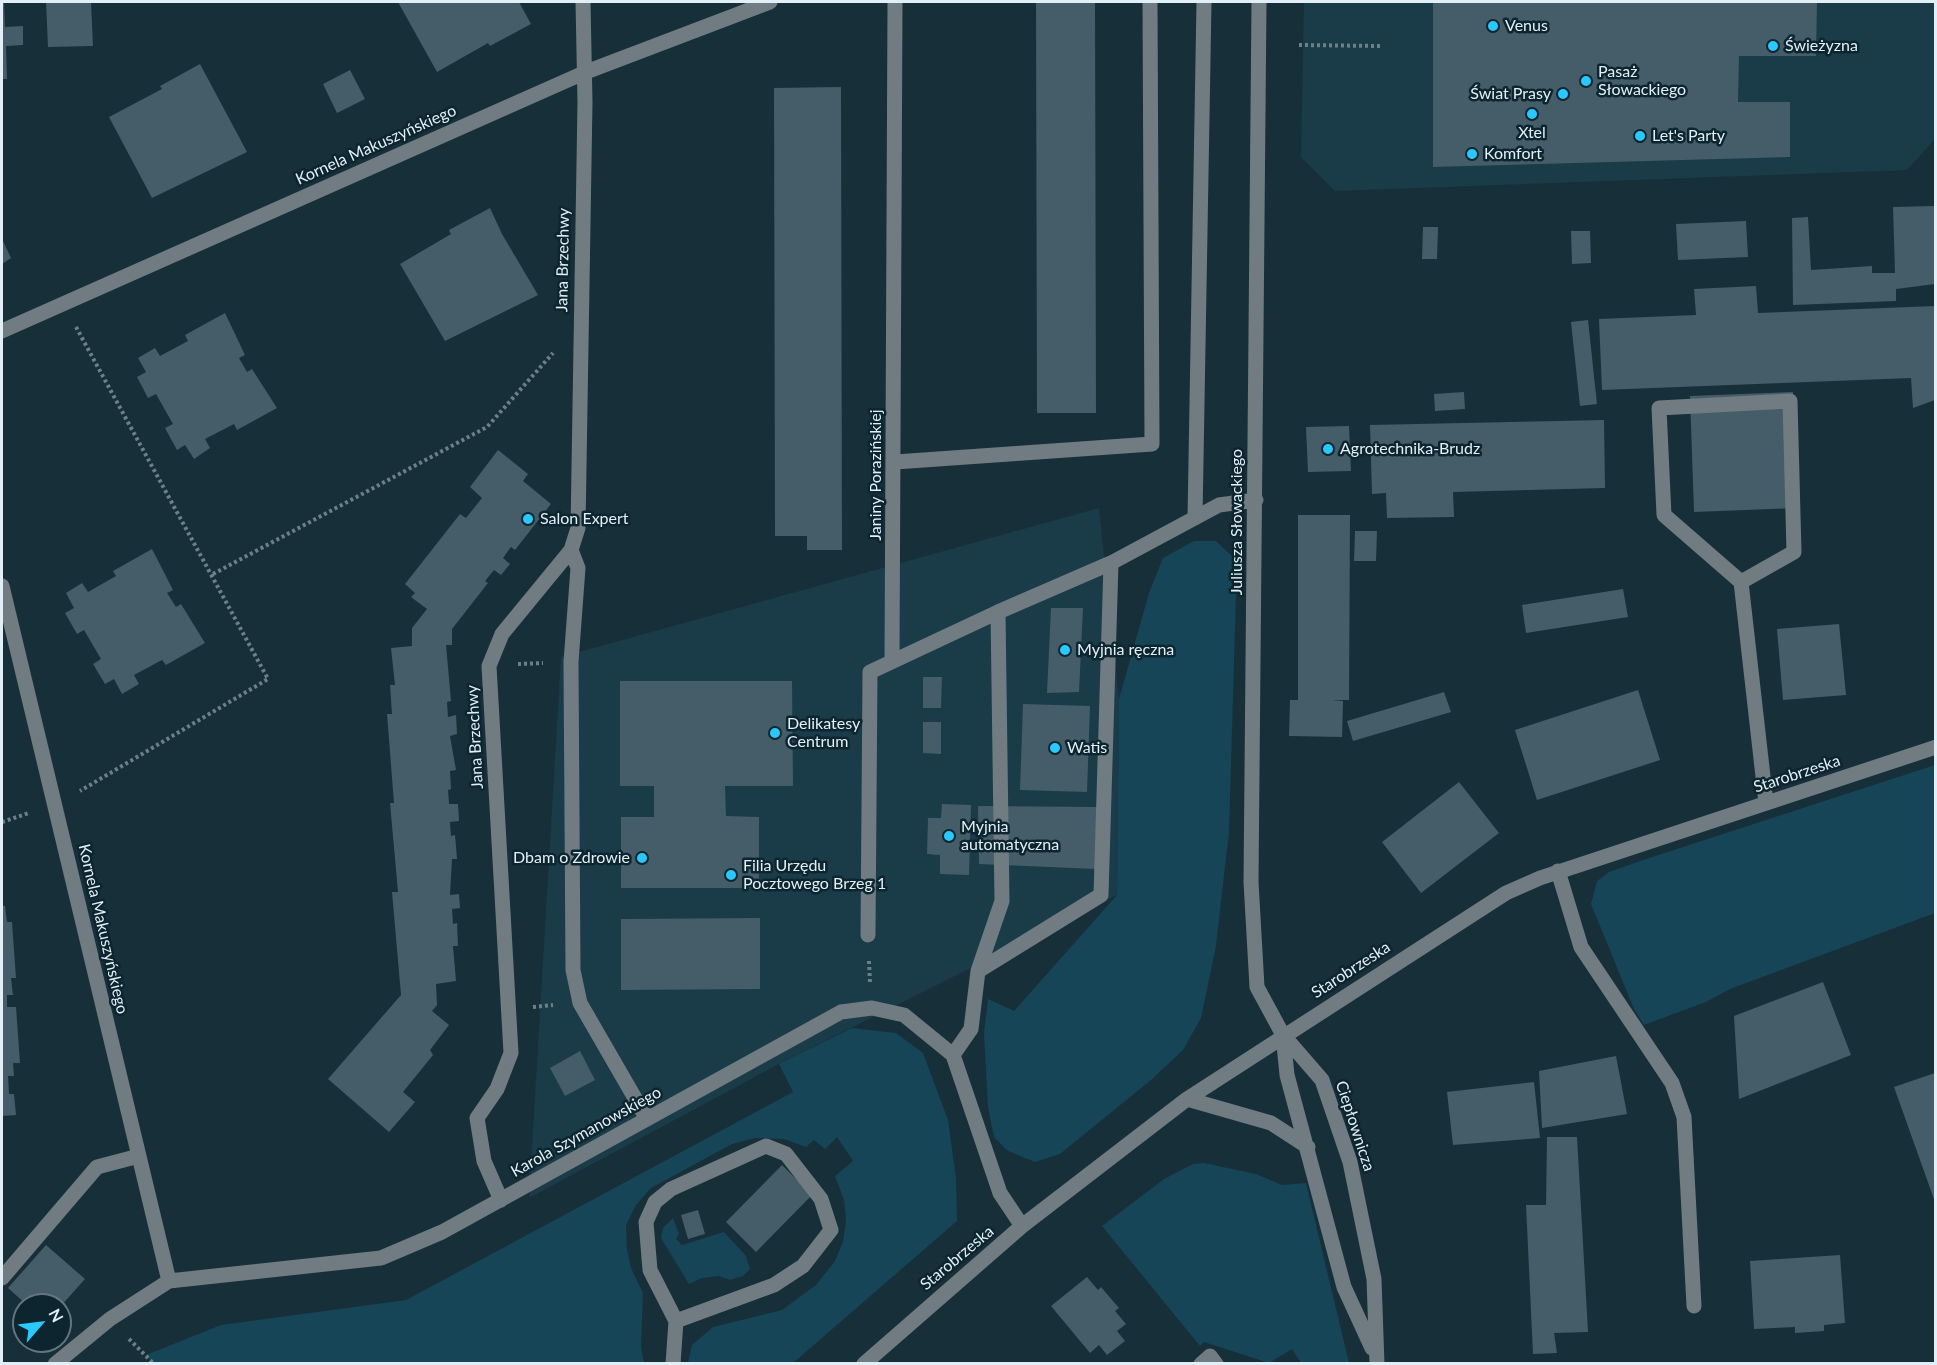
<!DOCTYPE html>
<meta charset="utf-8">
<style>
body{margin:0}
#map{position:relative;width:1937px;height:1365px;overflow:hidden;background:#172f39;font-family:Lato,sans-serif}
canvas{display:block}
.frame{position:absolute;inset:0;border:3px solid #e1eff6;pointer-events:none}
.north{position:absolute;left:12px;top:1293px;width:60px;height:60px;box-sizing:border-box;background:#0d252f;border:2px solid #62767f;border-radius:50%;rotate:62deg;font-size:16px;font-weight:700;line-height:24px;text-align:center;color:#e1eff6}
.north::after{content:'';display:block;margin:auto;width:21px;height:27px;background:#29c8ff;clip-path:polygon(50% 0,100% 100%,50% 72%,0 100%)}
</style>
<div id="map">
<canvas width="1937" height="1365"></canvas>
<div class="frame"></div>
<div class="north">N</div>
</div>
<script>
const c = document.querySelector('canvas').getContext('2d');
c.lineJoin = 'round';
function fillPath(path, color) {
  c.fillStyle = color;
  c.fill(path, 'evenodd');
}
function shape(rows) {
  const path = new Path2D();
  for (const r of rows) {
    path.moveTo(r[0], r[1]);
    for (let i = 2; i < r.length; i += 2) path.lineTo(r[i], r[i + 1]);
  }
  return path;
}
function strokePath(path, color, width, dash) {
  c.strokeStyle = color;
  c.lineWidth = width;
  c.lineCap = dash ? 'butt' : 'round';
  c.setLineDash(dash || []);
  c.stroke(path);
}
function drawText(font, color, halo, rows, align = 'center') {
  c.font = font + ' Lato,sans-serif';
  c.lineWidth = 5;
  c.setLineDash([]);
  c.textBaseline = 'middle';
  c.strokeStyle = halo;
  c.fillStyle = color;
  for (const [text, x, y, turn = 0] of rows) {
    c.save();
    c.translate(x, y);
    c.rotate((+turn || 0) * Math.PI / 180);
    c.textAlign = isNaN(turn) ? turn : align;
    if (halo) c.strokeText(text, 0, 0);
    c.fillText(text, 0, 0);
    c.restore();
  }
}
fillPath(shape([
 [1304,2,1935,2,1935,139,1907,170,1335,191,1301,157],
 [1099,508,1119,699,1117,895,779,1064,529,1198,561,657]
]), '#1a3b48');
fillPath(shape([
 [1194,541,1216,541,1237,561,1229,832,1216,946,1201,1018,1183,1050,1151,1080,1060,1154,1035,1162,1008,1151,994,1137,988,1107,984,1033,988,999,1014,1011,1117,895,1119,699,1149,593,1163,558],
 [1935,765,1935,913,1730,989,1706,1002,1644,1025,1634,1009,1591,904,1597,881,1609,872,1643,860],
 [852,1028,896,1033,923,1053,948,1120,956,1178,957,1221,793,1363,688,1363,692,1345,713,1327,782,1310,816,1285,835,1261,843,1242,846,1220,844,1200,835,1176,853,1161,837,1137,825,1149,814,1140,806,1147,784,1139,755,1138,732,1144,651,1188,636,1205,626,1225,627,1249,631,1268,643,1293,641,1347,644,1363,154,1364,146,1355,221,1325,406,1300,793,1092,779,1064],
 [1204,1163,1256,1174,1282,1185,1306,1183,1349,1363,1301,1363,1292,1349,1269,1363,1204,1342,1200,1346,1102,1226,1164,1179,1193,1164],
 [673,1218,679,1234,676,1239,682,1245,724,1232,746,1256,750,1269,743,1276,730,1280,719,1276,702,1278,689,1284,661,1238,663,1228]
]), '#154557');
fillPath(shape([
 [2,2,4,2,5,27,23,26,23,45,6,46,7,79,2,79],
 [46,2,91,2,93,46,48,47],
 [398,2,519,2,531,24,490,46,488,43,437,72],
 [1036,2,1095,2,1096,413,1037,413],
 [1433,2,1817,2,1816,56,1739,56,1738,102,1790,102,1790,157,1433,167],
 [200,64,247,152,152,198,109,117,162,89,160,86],
 [350,70,365,99,337,113,323,84],
 [841,87,842,550,807,550,807,536,775,536,774,88],
 [1935,206,1935,284,1896,289,1896,301,1793,305,1792,218,1808,217,1811,270,1872,266,1872,273,1895,273,1893,207],
 [490,208,502,234,538,295,445,341,400,264,451,234,449,230],
 [1746,221,1748,257,1678,260,1676,224],
 [1423,227,1438,227,1437,259,1422,259],
 [1571,231,1590,231,1591,263,1572,264],
 [2,239,11,258,2,264],
 [1756,286,1758,313,1935,306,1935,400,1913,408,1911,378,1602,390,1599,319,1696,315,1694,289],
 [225,313,245,355,239,358,247,372,252,369,277,408,237,430,234,424,205,439,210,448,194,459,185,445,177,450,165,428,173,424,156,394,148,398,137,377,146,372,138,358,155,348,160,356,188,341,185,335],
 [1588,320,1597,404,1580,406,1571,322],
 [1464,392,1465,409,1435,411,1434,394],
 [1793,392,1797,508,1694,512,1690,396],
 [1604,420,1605,488,1453,492,1454,517,1387,518,1386,493,1372,494,1370,425],
 [1349,426,1351,471,1308,472,1306,427],
 [498,450,528,474,523,481,551,504,515,550,511,547,503,558,510,564,501,575,494,570,485,581,488,583,452,629,452,645,446,645,451,701,447,702,448,717,456,715,457,734,450,736,456,770,450,771,451,789,448,790,449,804,458,804,459,821,450,822,451,836,455,835,457,859,452,859,450,895,459,894,460,908,452,909,453,924,457,923,458,946,453,946,456,981,436,984,437,1005,432,1011,449,1025,430,1050,433,1055,403,1092,415,1102,389,1132,328,1079,401,995,392,892,398,892,390,803,394,803,387,714,392,714,390,685,395,685,391,648,412,646,412,628,427,609,411,597,415,593,405,584,460,514,466,518,482,498,470,487],
 [1298,515,1350,515,1349,700,1332,700,1343,701,1342,737,1289,736,1290,700,1298,700],
 [1355,531,1377,531,1376,561,1354,561],
 [152,549,173,590,167,593,176,607,181,604,205,643,166,665,162,660,134,675,139,684,122,694,114,679,105,684,93,664,101,659,84,630,77,634,65,613,74,608,66,593,82,583,88,592,116,576,113,571],
 [1623,589,1628,617,1526,633,1522,605],
 [1051,608,1083,608,1079,692,1047,693],
 [1839,624,1846,695,1783,700,1777,629],
 [923,677,942,677,941,708,923,708],
 [620,681,792,681,793,786,725,786,726,816,759,817,759,888,621,888,621,817,654,817,654,786,620,786],
 [1638,690,1660,760,1537,800,1515,730],
 [1444,692,1451,712,1353,741,1347,721],
 [1023,704,1090,706,1087,792,1020,790],
 [923,722,941,722,941,754,923,753],
 [1459,782,1499,833,1421,893,1382,842],
 [942,804,971,805,969,875,940,874,940,855,927,854,928,818,941,818],
 [978,806,1099,807,1096,869,979,864],
 [2,906,5,906,7,922,12,922,16,978,11,978,13,995,7,995,7,1007,16,1007,20,1063,13,1063,14,1076,8,1076,9,1094,14,1094,16,1115,2,1116],
 [760,918,760,989,621,990,621,919],
 [1823,982,1851,1055,1739,1099,1734,1016],
 [580,1051,595,1080,565,1096,550,1068],
 [1616,1056,1627,1114,1542,1128,1539,1071],
 [1935,1073,1935,1202,1894,1087],
 [1534,1082,1540,1138,1453,1145,1447,1092],
 [1547,1137,1577,1137,1588,1332,1554,1333,1557,1353,1533,1354,1526,1205,1546,1205],
 [782,1165,812,1195,756,1252,726,1222],
 [698,1210,705,1234,688,1239,681,1215],
 [46,1245,85,1279,60,1307,60,1305,27,1305,8,1288],
 [1840,1255,1845,1323,1824,1325,1824,1331,1795,1333,1795,1327,1754,1329,1750,1261],
 [1087,1277,1098,1290,1101,1287,1119,1308,1115,1311,1126,1324,1117,1331,1125,1341,1107,1355,1099,1345,1090,1353,1051,1306]
]), '#445d69');
strokePath(shape([
 [1299,45,1380,46],
 [76,327,268,679,80,791],
 [213,574,487,427,553,353],
 [518,664,543,663],
 [2,822,29,813],
 [869,961,870,983],
 [533,1007,553,1005],
 [129,1339,154,1364]
]), '#6c8089', 4, [3, 3]);
strokePath(shape([
 [1259,2,1251,882,1257,987,1283,1035,1322,1080,1350,1162,1374,1279,1377,1364],
 [2,331,586,72,770,2],
 [895,462,1152,444,1150,2],
 [1195,518,1204,2],
 [571,550,578,568,571,662,573,970,580,1003,647,1119],
 [1741,582,1794,552,1790,401,1659,408,1664,515,1741,582,1766,803],
 [2,586,169,1281],
 [892,660,895,2],
 [1558,871,1581,947,1672,1083,1684,1117,1694,1306],
 [868,935,870,672,998,612,1111,563,1219,505,1256,500],
 [978,971,1101,895,1111,563],
 [1283,1035,1287,1075,1344,1287,1372,1348],
 [953,1055,971,1029,978,971,1002,901,998,612],
 [1187,1099,1271,1123,1308,1147],
 [501,1200,484,1161,477,1118,497,1089,511,1053,489,666,502,634,571,550,578,528,585,102,583,2],
 [2,1278,97,1167,139,1156],
 [55,1364,110,1319,169,1281,381,1258,442,1232,841,1012,872,1008,904,1015,953,1055,1000,1193,1022,1226],
 [673,1364,676,1321,650,1270,646,1222,655,1202,671,1189,766,1146,786,1154,821,1199,831,1230,803,1266,774,1285,676,1321],
 [864,1364,1022,1226,1187,1099,1506,893,1540,878,1936,747],
 [1201,1364,1210,1356,1216,1364]
]), '#707c81', 15);
for (const [x, y, r, color] of [
 [1493,26,6,"#29c8ff"],
 [1773,46,6,"#29c8ff"],
 [1586,81,6,"#29c8ff"],
 [1563,94,6,"#29c8ff"],
 [1532,114,6,"#29c8ff"],
 [1640,136,6,"#29c8ff"],
 [1472,154,6,"#29c8ff"],
 [1328,449,6,"#29c8ff"],
 [528,519,6,"#29c8ff"],
 [1065,650,6,"#29c8ff"],
 [775,733,6,"#29c8ff"],
 [1055,748,6,"#29c8ff"],
 [949,836,6,"#29c8ff"],
 [642,858,6,"#29c8ff"],
 [731,875,6,"#29c8ff"]
]) {
  const dot = new Path2D();
  dot.arc(x, y, r, 0, 2 * Math.PI);
  c.fillStyle = color;
  c.fill(dot);
  strokePath(dot, '#0d252f', 2);
}
drawText('16px', '#e1eff6', '#0d252f', [
 ["Venus",1505,26],
 ["Świeżyzna",1785,46],
 ["Pasaż",1598,72],
 ["Słowackiego",1598,90],
 ["Świat Prasy",1551,94,"right"],
 ["Xtel",1532,133,"center"],
 ["Let's Party",1652,136],
 ["Komfort",1484,154],
 ["Agrotechnika-Brudz",1340,449],
 ["Salon Expert",540,519],
 ["Myjnia ręczna",1077,650],
 ["Delikatesy",787,724],
 ["Centrum",787,742],
 ["Watis",1067,748],
 ["Myjnia",961,827],
 ["automatyczna",961,845],
 ["Dbam o Zdrowie",630,858,"right"],
 ["Filia Urzędu",743,866],
 ["Pocztowego Brzeg 1",743,884]
], 'left');
drawText('16px', '#e1eff6', '#0d252f', [
 ["Kornela Makuszyńskiego",376,145,-24],
 ["Jana Brzechwy",563,260,-89],
 ["Janiny Porazińskiej",876,475,-90],
 ["Juliusza Słowackiego",1237,522,-90],
 ["Jana Brzechwy",475,737,-93],
 ["Starobrzeska",1797,774,-18],
 ["Kornela Makuszyńskiego",103,929,77],
 ["Starobrzeska",1351,970,-33],
 ["Ciepłownicza",1355,1126,72],
 ["Karola Szymanowskiego",586,1132,-29],
 ["Starobrzeska",957,1258,-40]
]);
</script>
